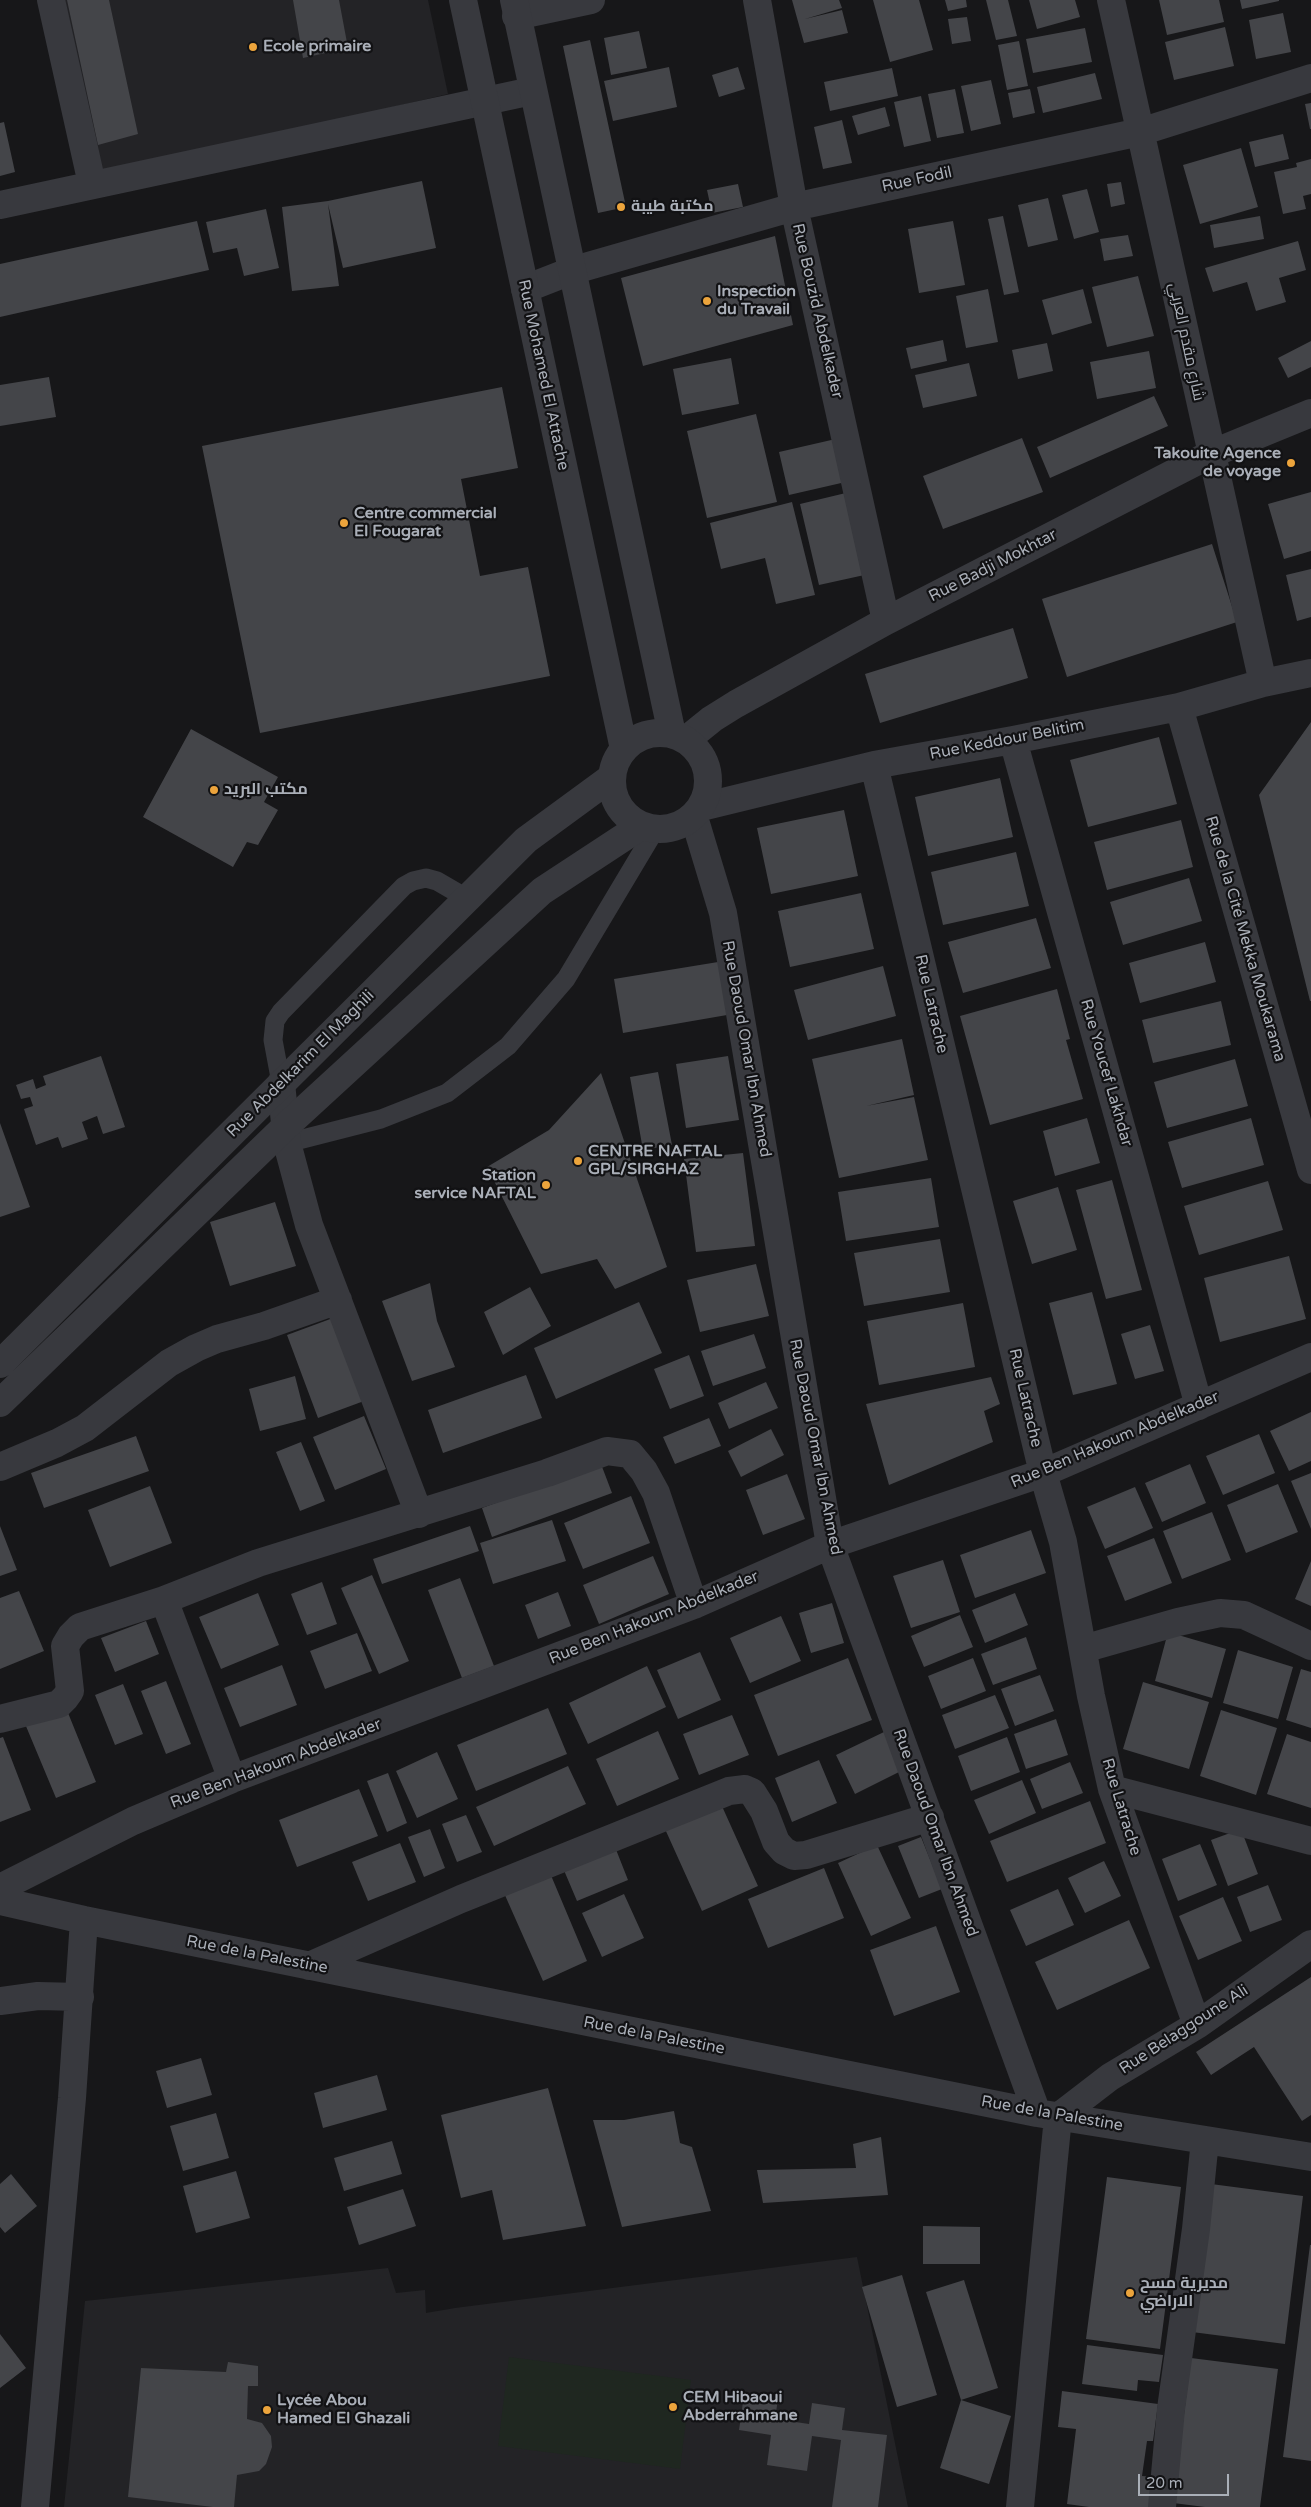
<!DOCTYPE html>
<meta charset="utf-8">
<style>
body{margin:0}
#map{position:relative;width:1311px;height:2507px;overflow:hidden;background:#171719;font-family:"Varela Round",sans-serif}
canvas{display:block}
.scale{position:absolute;left:1138px;top:2474px;width:91px;height:22px;box-sizing:border-box;border:2px solid #aaafb8;border-top:0;padding-left:6px;font-size:15px;line-height:18px;white-space:nowrap;color:#aaafb8;-webkit-text-stroke:4px #121214;paint-order:stroke}
</style>
<div id="map">
<canvas width="1311" height="2507"></canvas>
<div class="scale">20 m</div>
</div>
<script>
const c = document.querySelector('canvas').getContext('2d');
c.lineJoin = 'round';
function fillPath(path, color) {
  c.fillStyle = color;
  c.fill(path, 'evenodd');
}
function shape(rows) {
  const path = new Path2D();
  for (const r of rows) {
    if (r.length === 3) {
      path.moveTo(r[0] + r[2], r[1]);
      path.arc(r[0], r[1], r[2], 0, 2 * Math.PI);
      continue;
    }
    path.moveTo(r[0], r[1]);
    for (let i = 2; i < r.length; i += 2) path.lineTo(r[i], r[i + 1]);
  }
  return path;
}
function strokePath(path, color, width, dash) {
  c.strokeStyle = color;
  c.lineWidth = width;
  c.lineCap = dash ? 'butt' : 'round';
  c.setLineDash(dash || []);
  c.stroke(path);
}
function drawText(font, color, halo, rows, align = 'center') {
  c.font = font + ' "Varela Round",Cairo,sans-serif';
  c.lineWidth = 4.5;
  c.setLineDash([]);
  c.textBaseline = 'middle';
  c.strokeStyle = halo;
  c.fillStyle = color;
  for (const [text, x, y, turn = 0] of rows) {
    c.save();
    c.translate(x, y);
    c.rotate((+turn || 0) * Math.PI / 180);
    c.textAlign = isNaN(turn) ? turn : align;
    if (halo) c.strokeText(text, 0, 0);
    c.fillText(text, 0, 0);
    c.restore();
  }
}
fillPath(shape([
 [58,0,428,0,448,94,93,178],
 [857,2257,908,2507,64,2507,85,2301,388,2268,396,2293,425,2290,426,2313,455,2308]
]), '#232326');
fillPath(shape([
 [509,2357,691,2380,680,2469,498,2446]
]), '#1f2720');
fillPath(shape([
 [67,0,109,0,138,134,98,145],
 [293,0,339,0,348,48,303,58],
 [792,0,839,0,842,8,805,19,842,10,848,33,804,43],
 [873,0,919,0,933,50,890,62],
 [945,0,966,0,967,7,948,11],
 [986,0,1008,0,1017,36,996,40],
 [1029,0,1075,0,1080,17,1037,29],
 [1159,0,1219,0,1224,22,1167,35],
 [1240,0,1279,0,1279,1,1242,9],
 [1283,13,1291,52,1256,59,1249,20],
 [967,17,971,41,952,44,948,19],
 [1225,27,1234,66,1174,80,1165,42],
 [1085,28,1092,62,1033,73,1026,39],
 [639,31,647,68,611,75,604,38],
 [590,40,626,207,598,213,563,46],
 [1019,41,1028,86,1007,90,998,45],
 [669,67,677,107,613,121,604,81],
 [738,67,745,89,719,97,712,75],
 [892,68,898,96,830,111,824,82],
 [1095,73,1102,99,1043,113,1037,87],
 [991,80,1001,124,971,131,961,86],
 [955,89,964,133,937,138,928,94],
 [1030,89,1035,113,1013,118,1008,93],
 [921,96,931,141,904,147,894,102],
 [1311,103,1311,129,1310,129,1305,104],
 [885,107,890,126,858,135,852,116],
 [842,120,852,163,823,169,814,127],
 [4,122,15,172,0,176,0,123],
 [1283,134,1289,159,1255,167,1249,142],
 [1241,148,1258,207,1200,224,1183,165],
 [1311,159,1311,194,1303,196,1306,209,1283,214,1274,172,1297,167,1296,163],
 [422,181,436,248,343,268,328,204,339,286,292,291,282,207,328,201],
 [1121,182,1125,204,1111,207,1107,184],
 [738,184,743,207,712,213,707,190],
 [1087,189,1099,232,1074,239,1062,195],
 [1048,198,1058,240,1028,247,1018,205],
 [266,209,279,268,244,276,237,248,213,253,206,222],
 [1003,216,1019,292,1004,295,988,219],
 [1260,216,1264,239,1214,248,1210,225],
 [197,221,209,270,0,317,0,264],
 [953,221,965,285,919,293,908,229],
 [1128,235,1133,256,1104,261,1100,239],
 [775,236,793,325,643,366,621,278],
 [1298,241,1306,270,1279,278,1286,302,1256,311,1247,282,1213,292,1205,268],
 [1138,276,1154,336,1107,347,1092,287],
 [988,289,998,342,966,348,956,296],
 [1083,289,1092,323,1052,335,1042,300],
 [943,340,947,361,911,369,906,348],
 [1311,341,1311,367,1288,378,1278,358],
 [1047,343,1053,371,1018,379,1012,350],
 [1149,351,1156,388,1097,399,1090,362],
 [731,358,739,404,682,415,673,369],
 [969,363,977,396,923,408,915,375],
 [49,377,56,417,0,426,0,385],
 [502,387,518,468,461,479,480,576,528,567,550,676,260,733,202,446],
 [1154,396,1168,426,1050,478,1037,447],
 [756,414,777,502,707,518,687,431],
 [840,438,850,481,789,495,779,452],
 [1022,438,1043,492,943,529,923,476],
 [850,492,869,574,819,585,800,504],
 [1311,492,1311,551,1284,559,1268,504],
 [792,502,815,595,776,604,765,558,721,569,710,523],
 [1212,544,1237,622,1067,677,1042,599],
 [1311,569,1311,617,1297,621,1286,575],
 [1013,628,1028,678,880,723,865,674],
 [1311,722,1311,1001,1310,1001,1259,795],
 [191,729,278,777,264,802,278,810,258,845,247,842,233,867,143,817],
 [1159,737,1177,804,1088,827,1070,760],
 [1000,778,1013,837,928,856,915,797],
 [844,810,858,876,771,894,757,828],
 [1181,820,1193,867,1107,890,1094,842],
 [1016,852,1029,906,943,925,931,872],
 [1189,878,1202,921,1123,945,1110,902],
 [861,893,874,949,790,967,778,911],
 [1036,918,1051,968,963,993,948,942],
 [1205,942,1216,982,1140,1003,1129,963],
 [718,962,727,1015,623,1033,614,979],
 [883,966,896,1016,808,1040,794,990],
 [1057,989,1070,1039,1066,1040,1083,1099,990,1125,960,1016],
 [1221,1001,1231,1045,1153,1063,1142,1020],
 [902,1039,914,1095,866,1106,914,1097,928,1160,839,1178,812,1059],
 [101,1056,125,1127,103,1134,97,1116,82,1122,88,1139,62,1148,58,1137,36,1145,24,1109,33,1106,30,1097,21,1099,16,1085,33,1079,36,1089,46,1085,43,1076],
 [728,1056,739,1120,686,1128,676,1064],
 [1235,1059,1248,1106,1167,1128,1154,1082],
 [658,1072,672,1145,643,1150,630,1077],
 [601,1073,667,1267,615,1289,597,1259,541,1274,487,1167,549,1130],
 [1087,1118,1100,1163,1055,1176,1043,1131],
 [1251,1118,1264,1165,1182,1188,1168,1142],
 [0,1123,30,1207,0,1217],
 [743,1153,755,1246,696,1252,684,1159],
 [931,1178,939,1227,846,1241,838,1192],
 [1112,1180,1142,1290,1106,1299,1076,1190],
 [1268,1181,1283,1230,1199,1255,1184,1206],
 [1058,1187,1077,1250,1032,1264,1013,1201],
 [275,1202,296,1266,230,1286,210,1222],
 [940,1239,950,1292,864,1306,854,1253],
 [1289,1256,1306,1319,1220,1342,1204,1278],
 [756,1264,769,1316,700,1332,687,1280],
 [430,1283,437,1321,455,1367,412,1381,382,1301],
 [530,1287,551,1326,503,1355,484,1312],
 [1092,1292,1117,1384,1073,1395,1049,1303],
 [639,1302,662,1353,556,1399,534,1348],
 [963,1303,975,1367,879,1385,867,1321],
 [333,1318,364,1401,318,1418,287,1335],
 [1150,1325,1164,1371,1135,1379,1121,1334],
 [754,1334,766,1368,713,1386,701,1351],
 [689,1355,704,1396,670,1409,654,1369],
 [526,1375,542,1418,443,1453,428,1410],
 [295,1376,306,1419,260,1431,249,1389],
 [991,1377,1000,1404,984,1411,993,1442,889,1485,866,1404],
 [766,1382,778,1408,729,1429,718,1403],
 [1311,1412,1311,1461,1289,1471,1270,1431],
 [364,1416,386,1469,335,1490,313,1437],
 [709,1418,721,1446,675,1464,663,1437],
 [771,1429,784,1455,741,1477,728,1451],
 [1259,1434,1275,1473,1223,1495,1206,1456],
 [136,1436,149,1471,44,1508,31,1473],
 [301,1442,325,1501,300,1511,276,1452],
 [601,1464,612,1493,492,1537,482,1508],
 [1190,1464,1206,1503,1162,1522,1145,1483],
 [1311,1473,1311,1529,1291,1481],
 [787,1474,805,1519,763,1535,746,1490],
 [1278,1484,1298,1532,1246,1553,1227,1505],
 [150,1486,172,1543,110,1567,88,1510],
 [1135,1487,1153,1528,1105,1549,1087,1507],
 [631,1496,650,1543,583,1569,564,1523],
 [1212,1512,1231,1560,1182,1579,1163,1531],
 [552,1520,566,1561,493,1584,480,1543],
 [0,1526,17,1570,0,1576],
 [470,1526,479,1551,382,1584,373,1559],
 [1031,1530,1046,1573,975,1598,960,1555],
 [1154,1538,1172,1583,1125,1601,1107,1556],
 [653,1556,669,1594,599,1624,583,1585],
 [943,1560,960,1612,911,1628,893,1576],
 [1311,1561,1311,1606,1295,1599],
 [372,1575,409,1661,379,1674,341,1588],
 [460,1578,494,1666,462,1678,428,1590],
 [322,1582,337,1624,307,1635,291,1594],
 [19,1591,44,1651,0,1669,0,1598],
 [558,1592,571,1626,538,1639,525,1605],
 [258,1593,279,1645,221,1669,199,1617],
 [1015,1593,1028,1625,985,1643,972,1610],
 [832,1603,844,1643,811,1653,799,1613],
 [960,1615,973,1647,924,1667,911,1636],
 [781,1616,801,1661,750,1683,730,1638],
 [146,1621,159,1654,115,1672,101,1638],
 [1168,1632,1226,1649,1212,1698,1155,1681],
 [357,1633,372,1671,325,1689,310,1651],
 [1026,1637,1037,1669,993,1685,981,1654],
 [1238,1650,1293,1667,1278,1719,1223,1703],
 [700,1652,721,1700,678,1719,657,1670],
 [848,1658,872,1720,778,1756,754,1695],
 [973,1658,986,1691,941,1709,928,1676],
 [282,1665,297,1705,240,1727,224,1688],
 [647,1666,666,1707,588,1744,569,1703],
 [1301,1669,1311,1672,1311,1728,1286,1720],
 [1040,1675,1054,1711,1015,1726,1001,1689],
 [166,1681,191,1744,166,1754,141,1691],
 [1143,1682,1209,1702,1189,1769,1123,1749],
 [123,1684,143,1734,115,1745,95,1695],
 [995,1695,1009,1728,955,1749,942,1715],
 [64,1703,96,1782,56,1798,23,1719],
 [548,1708,567,1754,476,1791,457,1745],
 [1221,1710,1277,1728,1256,1795,1200,1776],
 [732,1715,749,1755,699,1775,683,1734],
 [1056,1719,1068,1755,1026,1769,1014,1734],
 [658,1731,679,1779,617,1806,596,1759],
 [884,1732,903,1770,855,1794,836,1755],
 [1287,1734,1311,1742,1311,1808,1267,1794],
 [3,1737,31,1810,0,1822,0,1738],
 [1007,1737,1020,1772,971,1791,958,1756],
 [437,1752,458,1799,417,1818,396,1771],
 [819,1760,837,1803,792,1822,775,1778],
 [1070,1762,1083,1793,1042,1809,1030,1779],
 [568,1766,586,1804,494,1846,476,1807],
 [388,1773,407,1823,387,1832,367,1781],
 [1022,1780,1036,1813,989,1834,974,1800],
 [359,1789,378,1836,297,1867,279,1820],
 [1090,1801,1106,1843,1007,1882,990,1841],
 [721,1804,758,1886,702,1911,665,1829],
 [466,1815,482,1852,457,1862,442,1824],
 [430,1829,445,1868,424,1877,408,1837],
 [1241,1829,1258,1874,1228,1886,1211,1840],
 [921,1837,942,1889,919,1898,898,1846],
 [400,1843,416,1882,368,1901,352,1862],
 [1200,1844,1217,1885,1178,1901,1162,1859],
 [877,1845,911,1918,871,1936,838,1863],
 [615,1847,628,1880,577,1901,563,1868],
 [1104,1861,1121,1896,1085,1913,1068,1878],
 [824,1868,844,1918,768,1948,748,1899],
 [550,1873,587,1961,543,1981,504,1893],
 [1268,1885,1282,1920,1250,1932,1237,1897],
 [1058,1889,1074,1925,1026,1946,1010,1910],
 [624,1894,644,1938,602,1957,582,1913],
 [1223,1897,1242,1941,1198,1960,1179,1916],
 [1129,1920,1150,1968,1057,2010,1035,1962],
 [936,1926,960,1992,894,2016,870,1950],
 [1311,1977,1311,2115,1302,2121,1254,2047,1211,2075,1196,2052],
 [201,2058,212,2095,167,2108,156,2071],
 [377,2075,387,2110,323,2128,314,2093],
 [548,2088,586,2226,503,2240,492,2190,461,2198,441,2115],
 [674,2111,680,2143,692,2147,711,2211,622,2227,593,2120,624,2120],
 [216,2113,229,2158,183,2171,170,2126],
 [881,2137,888,2195,763,2203,757,2170,856,2168,853,2144],
 [392,2141,402,2174,344,2191,334,2158],
 [236,2171,250,2218,196,2233,183,2186],
 [11,2174,37,2206,5,2233,0,2227,0,2184],
 [1107,2177,1181,2187,1160,2349,1086,2339],
 [1211,2184,1303,2196,1285,2344,1192,2332],
 [403,2189,416,2226,359,2245,347,2207],
 [923,2226,980,2227,980,2264,923,2264],
 [1310,2245,1311,2245,1311,2461,1283,2457],
 [902,2275,937,2395,897,2407,862,2287],
 [964,2280,998,2388,961,2400,1011,2416,989,2484,940,2468,961,2400,926,2292],
 [0,2334,26,2368,0,2388],
 [1087,2345,1163,2355,1159,2382,1138,2380,1137,2391,1082,2384],
 [1191,2358,1278,2369,1260,2507,1205,2507,1173,2503],
 [228,2362,258,2366,258,2386,248,2386,247,2419,262,2423,271,2436,272,2447,266,2464,259,2471,237,2475,234,2507,213,2507,128,2497,141,2368,226,2372],
 [1062,2391,1158,2404,1153,2441,1147,2441,1142,2476,1155,2477,1151,2507,1089,2507,1067,2504,1076,2429,1058,2427],
 [744,2395,778,2399,775,2419,809,2424,812,2403,845,2408,842,2430,887,2435,878,2507,832,2507,841,2440,812,2436,807,2471,767,2465,771,2435,739,2430]
]), '#444549');
strokePath(shape([
 [281,1083,273,1040,275,1021,281,1012,404,886,413,881,426,878,437,881,468,899],
 [287,1143,381,1119,447,1093,508,1046,566,979,655,830]
]), '#38393e', 19);
strokePath(shape([
 [51,0,92,184],
 [757,0,794,207,886,621],
 [1111,0,1263,683],
 [516,16,591,0],
 [0,205,532,91],
 [525,289,571,271,794,207,1140,132,1311,78],
 [1179,707,1311,1170],
 [686,740,712,719,736,704,886,621,1211,454,1311,413],
 [1013,740,1199,1406],
 [874,765,1043,1473,1063,1542,1091,1696,1112,1789,1197,2025],
 [702,807,874,765,1013,740,1179,707,1263,683,1311,673],
 [694,817,723,913,830,1545,1037,2113],
 [281,1083,287,1143,309,1225,419,1514],
 [0,1467,57,1443,85,1428,169,1363,196,1348,217,1339,264,1326,338,1300],
 [1083,1649,1178,1622,1220,1613,1244,1615,1311,1646],
 [0,1719,59,1704,65,1698,70,1691,65,1646,71,1636,80,1627,164,1600],
 [232,1779,164,1600,258,1563,547,1473,607,1451,630,1454,644,1471,656,1493,694,1605],
 [1112,1789,1311,1841],
 [0,1888,133,1821,232,1779,694,1605,830,1545,1043,1473,1311,1357],
 [0,1901,84,1920,1037,2113,1311,2157],
 [309,1966,461,1899,729,1791,745,1789,752,1792,764,1811,776,1842,784,1851,794,1856,806,1855,930,1817],
 [0,2001,38,1996,80,1997],
 [1058,2117,1110,2077,1197,2025,1311,1944],
 [35,2507,72,2098,84,1920],
 [1020,2507,1058,2117],
 [1162,2507,1171,2409,1196,2229,1205,2140]
]), '#38393e', 28);
strokePath(shape([
 [463,0,624,749],
 [514,0,672,734],
 [660,781,48],
 [0,1364,526,840,612,777],
 [0,1403,285,1127,542,891,641,826]
]), '#38393e', 28);
for (const [x, y, r, color] of [
 [253,47,5,"#eca43c"],
 [621,207,5,"#eca43c"],
 [707,301,5,"#eca43c"],
 [1291,463,5,"#eca43c"],
 [344,523,5,"#eca43c"],
 [214,790,5,"#eca43c"],
 [578,1161,5,"#eca43c"],
 [546,1185,5,"#eca43c"],
 [1130,2293,5,"#eca43c"],
 [673,2407,5,"#eca43c"],
 [267,2410,5,"#eca43c"]
]) {
  const dot = new Path2D();
  dot.arc(x, y, r, 0, 2 * Math.PI);
  c.fillStyle = color;
  c.fill(dot);
  strokePath(dot, '#121214', 2);
}
drawText('bold 16px', '#aaafb8', '#121214', [
 ["Ecole primaire",263,47],
 ["مكتبة طيبة",631,207],
 ["Inspection",717,292],
 ["du Travail",717,310],
 ["Takouite Agence",1281,454,"right"],
 ["de voyage",1281,472,"right"],
 ["Centre commercial",354,514],
 ["El Fougarat",354,532],
 ["مكتب البريد",224,790],
 ["CENTRE NAFTAL",588,1152],
 ["GPL/SIRGHAZ",588,1170],
 ["Station",536,1176,"right"],
 ["service NAFTAL",536,1194,"right"],
 ["مديرية مسح",1140,2284],
 ["الاراضي",1140,2302],
 ["CEM Hibaoui",683,2398],
 ["Abderrahmane",683,2416],
 ["Lycée Abou",277,2401],
 ["Hamed El Ghazali",277,2419]
], 'left');
drawText('16px', '#aaafb8', '#121214', [
 ["Rue Fodil",917,180,-12],
 ["Rue Bouzid Abdelkader",817,311,77],
 ["شارع مقدم العربي",1186,342,78],
 ["Rue Mohamed El Attache",543,375,78],
 ["Rue Badji Mokhtar",993,566,-27],
 ["Rue Keddour Belitim",1007,740,-11],
 ["Rue de la Cité Mekka Moukarama",1245,939,74],
 ["Rue Latrache",931,1004,77],
 ["Rue Daoud Omar Ibn Ahmed",746,1049,80],
 ["Rue Abdelkarim El Maghili",301,1064,-45],
 ["Rue Youcef Lakhdar",1106,1073,74],
 ["Rue Latrache",1025,1398,77],
 ["Rue Ben Hakoum Abdelkader",1115,1440,-23],
 ["Rue Daoud Omar Ibn Ahmed",815,1447,79],
 ["Rue Ben Hakoum Abdelkader",654,1618,-22],
 ["Rue Ben Hakoum Abdelkader",276,1764,-21],
 ["Rue Latrache",1121,1807,73],
 ["Rue Daoud Omar Ibn Ahmed",935,1833,70],
 ["Rue de la Palestine",257,1955,11],
 ["Rue Belaggoune Ali",1184,2030,-33],
 ["Rue de la Palestine",654,2036,11],
 ["Rue de la Palestine",1052,2114,10]
]);
</script>
